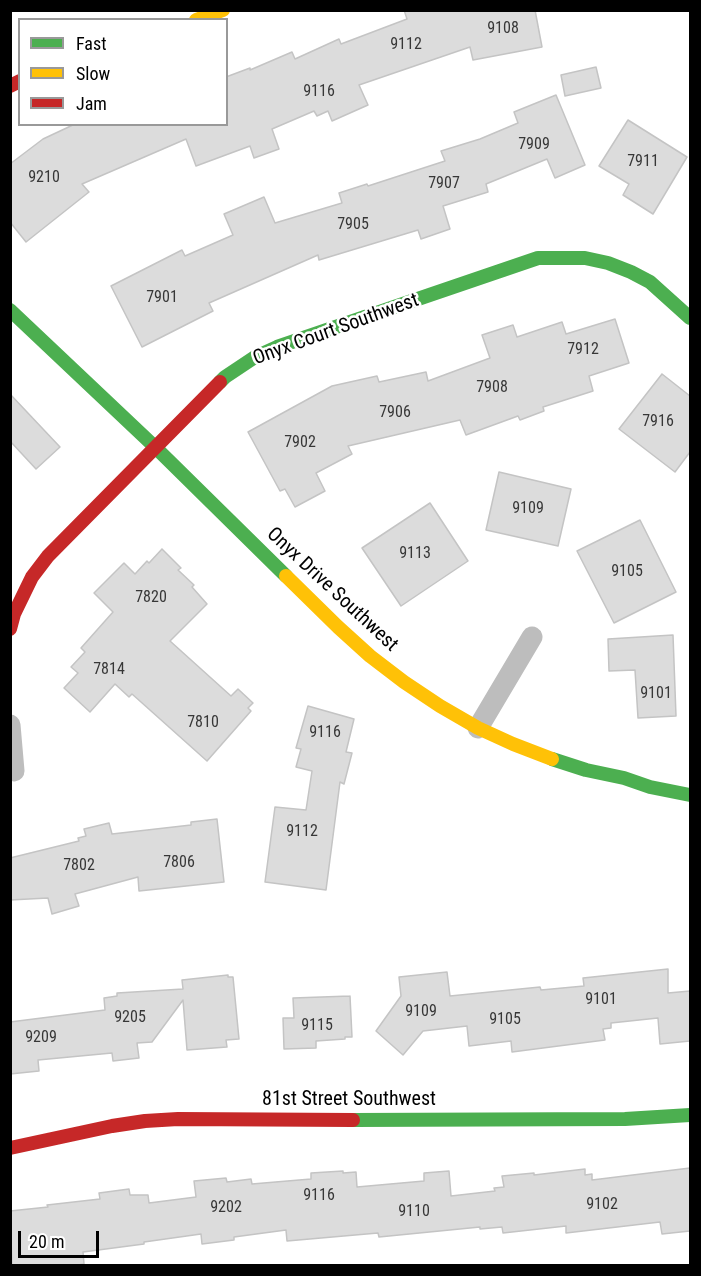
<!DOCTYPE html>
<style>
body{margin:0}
#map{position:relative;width:701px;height:1276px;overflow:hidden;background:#fff;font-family:"Roboto Condensed",sans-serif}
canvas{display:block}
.frame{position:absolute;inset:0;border:12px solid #000;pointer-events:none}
.legend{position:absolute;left:18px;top:18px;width:210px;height:108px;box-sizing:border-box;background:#fff;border:2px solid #999;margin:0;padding:8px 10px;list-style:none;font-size:18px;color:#000}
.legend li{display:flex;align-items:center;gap:12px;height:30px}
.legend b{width:30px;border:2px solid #999}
.scale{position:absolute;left:18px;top:1231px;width:81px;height:27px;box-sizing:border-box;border:3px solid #000;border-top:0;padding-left:8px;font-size:18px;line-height:21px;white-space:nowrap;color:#000;-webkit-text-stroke:4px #fff;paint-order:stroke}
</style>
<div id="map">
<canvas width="701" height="1276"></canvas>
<div class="frame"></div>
<ul class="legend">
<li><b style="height:8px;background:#4caf50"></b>Fast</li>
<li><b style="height:8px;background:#ffc107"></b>Slow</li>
<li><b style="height:8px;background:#c62828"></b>Jam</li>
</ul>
<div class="scale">20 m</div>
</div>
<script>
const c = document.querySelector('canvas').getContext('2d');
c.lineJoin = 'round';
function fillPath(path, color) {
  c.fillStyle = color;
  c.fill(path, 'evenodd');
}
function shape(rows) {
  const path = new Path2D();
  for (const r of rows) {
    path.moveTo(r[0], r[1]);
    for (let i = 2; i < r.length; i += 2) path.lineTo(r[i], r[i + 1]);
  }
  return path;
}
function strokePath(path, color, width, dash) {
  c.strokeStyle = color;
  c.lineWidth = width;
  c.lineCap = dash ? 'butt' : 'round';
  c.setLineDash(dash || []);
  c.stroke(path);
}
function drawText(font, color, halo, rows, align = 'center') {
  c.font = font + ' "Roboto Condensed",sans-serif';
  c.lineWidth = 5;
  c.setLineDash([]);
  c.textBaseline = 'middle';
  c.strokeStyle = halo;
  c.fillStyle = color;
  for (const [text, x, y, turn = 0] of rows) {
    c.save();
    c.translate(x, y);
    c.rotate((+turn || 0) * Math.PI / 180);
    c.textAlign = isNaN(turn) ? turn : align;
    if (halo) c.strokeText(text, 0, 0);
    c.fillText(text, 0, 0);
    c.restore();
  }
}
const building = shape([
 [404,10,535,10,542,47,473,60,470,47,359,85,368,105,332,121,328,111,317,116,314,111,272,129,279,149,254,158,250,146,196,166,186,139,82,184,89,192,26,242,10,222,10,164,43,139,75,124,226,124,226,77,250,68,250,70,292,52,295,59,339,39,341,44,407,19,404,10],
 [596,67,601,88,565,96,561,75,596,67],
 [556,95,585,165,555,178,547,159,486,184,488,192,443,206,450,229,421,239,418,230,319,260,318,255,209,303,213,311,142,347,111,286,182,250,185,256,233,235,224,214,264,197,275,223,342,203,339,193,367,184,368,186,445,161,441,151,480,139,518,123,514,112,556,95],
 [628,120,687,157,653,214,623,195,629,184,599,166,628,120],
 [615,319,629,363,589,376,593,391,543,407,544,411,520,420,518,416,466,435,460,420,348,446,352,454,316,473,325,491,295,507,285,489,280,491,248,432,332,386,377,376,379,382,426,372,428,381,490,358,482,335,513,325,517,337,562,322,566,334,615,319],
 [662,374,690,396,690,452,675,472,619,429,662,374],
 [10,394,60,447,36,469,10,441,10,394],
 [499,472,571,489,558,546,486,530,499,472],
 [430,503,468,561,401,606,362,548,430,503],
 [640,520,676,592,614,623,577,551,640,520],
 [162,549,181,568,178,570,194,585,192,587,207,604,170,641,231,696,238,689,253,703,248,708,251,711,207,761,132,694,129,697,115,684,90,712,64,688,78,673,71,667,85,652,81,648,113,612,94,593,124,563,135,574,147,561,149,563,162,549],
 [673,635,676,716,638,718,635,670,609,671,608,639,673,635],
 [308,706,354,719,346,752,352,753,344,784,340,782,326,890,265,882,275,807,306,810,312,771,296,767,301,749,296,748,308,706],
 [217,819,224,882,139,891,138,877,75,894,79,906,52,914,48,898,10,900,10,858,79,841,78,838,86,836,84,829,109,823,112,834,191,825,191,822,217,819],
 [668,969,668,993,690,991,690,1041,660,1044,658,1018,611,1023,611,1028,603,1029,605,1040,512,1052,511,1041,469,1046,467,1026,423,1031,403,1055,376,1031,401,996,399,977,447,972,450,996,540,987,541,990,584,986,583,978,668,969],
 [228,975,228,977,233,977,239,1039,226,1040,227,1047,187,1050,183,1000,152,1042,137,1043,139,1058,113,1061,112,1053,38,1060,39,1071,10,1074,10,1022,105,1010,104,998,117,996,117,993,183,989,182,980,228,975],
 [350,996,352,1037,345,1037,345,1039,316,1041,316,1048,284,1049,283,1018,294,1018,293,998,350,996],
 [690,1168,690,1231,662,1234,660,1222,566,1233,566,1226,503,1233,502,1227,480,1229,480,1227,379,1237,378,1233,287,1241,286,1230,234,1237,234,1240,202,1244,201,1234,144,1242,144,1244,83,1252,84,1264,72,1266,12,1266,10,1211,48,1207,47,1205,100,1199,99,1193,129,1189,130,1195,148,1195,149,1203,196,1197,194,1181,226,1178,227,1182,251,1179,252,1184,311,1179,311,1173,343,1171,343,1173,356,1172,357,1187,424,1181,424,1173,449,1171,451,1196,495,1191,494,1188,504,1187,502,1176,534,1173,534,1175,585,1169,585,1175,592,1174,592,1180,690,1168]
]);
fillPath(building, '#dcdcdc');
strokePath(building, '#c4c4c4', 1.5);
strokePath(shape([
 [10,725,14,771],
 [478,728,532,637]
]), '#bdbdbd', 21);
strokePath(shape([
 [10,310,155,447,286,576],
 [220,382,225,377,255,357,277,347,538,258,585,258,608,263,631,272,650,282,690,318],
 [552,759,586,770,624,778,650,787,690,795],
 [353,1120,625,1119,690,1115]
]), '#4caf50', 14);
strokePath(shape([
 [196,20,223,10],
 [286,576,338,627,370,656,404,682,440,706,478,728,513,744,552,759]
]), '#ffc107', 14);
strokePath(shape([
 [10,86,20,81],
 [10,629,14,614,32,577,48,556,220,382],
 [10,1148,112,1126,145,1121,178,1119,353,1120]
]), '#c62828', 14);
drawText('16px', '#373737', null, [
 ["9108",503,29],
 ["9112",406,45],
 ["9116",319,92],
 ["7909",534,145],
 ["7911",643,162],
 ["9210",44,178],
 ["7907",444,184],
 ["7905",353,225],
 ["7901",162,298],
 ["7912",583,350],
 ["7908",492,388],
 ["7906",395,413],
 ["7916",658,422],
 ["7902",300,443],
 ["9109",528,509],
 ["9113",415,554],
 ["9105",627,572],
 ["7820",151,598],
 ["7814",109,670],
 ["9101",656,694],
 ["7810",203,723],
 ["9116",325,733],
 ["9112",302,832],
 ["7806",179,863],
 ["7802",79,866],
 ["9101",601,1000],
 ["9109",421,1012],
 ["9205",130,1018],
 ["9105",505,1020],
 ["9115",317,1026],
 ["9209",41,1038],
 ["9116",319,1196],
 ["9102",602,1205],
 ["9202",226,1208],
 ["9110",414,1212]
]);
drawText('20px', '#000', '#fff', [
 ["Onyx Court Southwest",336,330,-20],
 ["Onyx Drive Southwest",332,590,43],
 ["81st Street Southwest",349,1100]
]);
</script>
